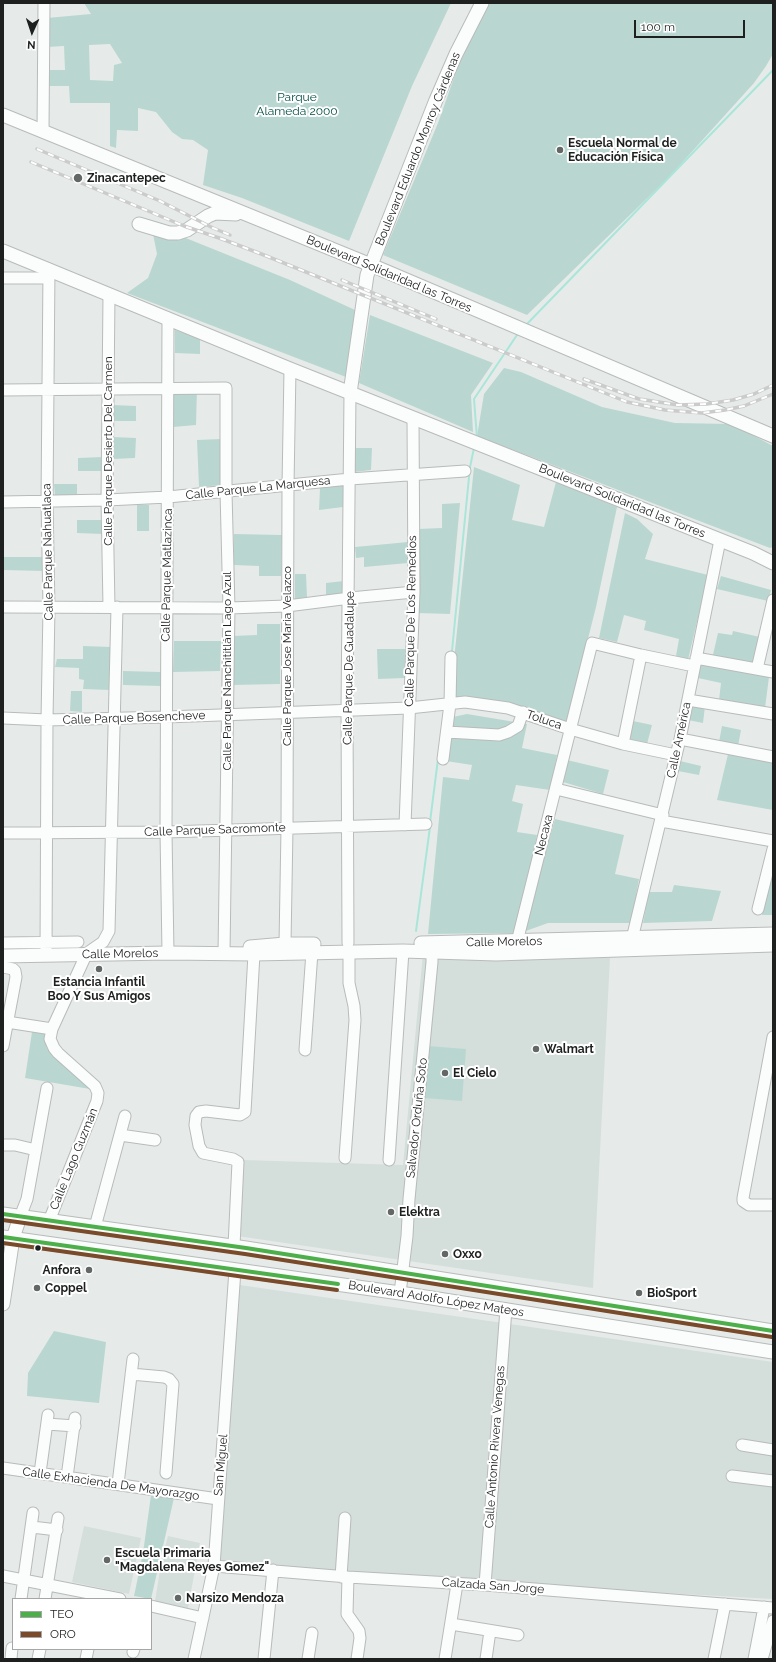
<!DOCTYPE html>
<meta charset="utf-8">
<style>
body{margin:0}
#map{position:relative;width:776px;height:1662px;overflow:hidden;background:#e6ebe9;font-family:Raleway,sans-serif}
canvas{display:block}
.frame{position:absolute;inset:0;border:4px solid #1d201f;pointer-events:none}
.legend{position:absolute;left:12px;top:1598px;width:140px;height:52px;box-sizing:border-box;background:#fff;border:1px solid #a5a6a5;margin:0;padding:5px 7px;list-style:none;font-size:12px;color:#1d201f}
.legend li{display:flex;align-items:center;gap:8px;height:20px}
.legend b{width:20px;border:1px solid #a5a6a5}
.north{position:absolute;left:12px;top:12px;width:40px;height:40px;-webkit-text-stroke:3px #fff;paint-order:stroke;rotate:183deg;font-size:11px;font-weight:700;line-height:16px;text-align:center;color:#1d201f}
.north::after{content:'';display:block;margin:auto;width:14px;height:18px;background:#1d201f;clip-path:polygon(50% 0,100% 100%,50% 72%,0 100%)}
.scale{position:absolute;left:634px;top:20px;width:111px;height:18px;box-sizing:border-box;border:2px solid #1d201f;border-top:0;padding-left:5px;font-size:12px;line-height:14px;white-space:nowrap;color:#1d201f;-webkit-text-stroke:3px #fff;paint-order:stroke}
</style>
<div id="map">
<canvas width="776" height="1662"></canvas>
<div class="frame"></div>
<ul class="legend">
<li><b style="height:5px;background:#4daf4a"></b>TEO</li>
<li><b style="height:5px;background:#7a4b2a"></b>ORO</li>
</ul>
<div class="north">N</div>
<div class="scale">100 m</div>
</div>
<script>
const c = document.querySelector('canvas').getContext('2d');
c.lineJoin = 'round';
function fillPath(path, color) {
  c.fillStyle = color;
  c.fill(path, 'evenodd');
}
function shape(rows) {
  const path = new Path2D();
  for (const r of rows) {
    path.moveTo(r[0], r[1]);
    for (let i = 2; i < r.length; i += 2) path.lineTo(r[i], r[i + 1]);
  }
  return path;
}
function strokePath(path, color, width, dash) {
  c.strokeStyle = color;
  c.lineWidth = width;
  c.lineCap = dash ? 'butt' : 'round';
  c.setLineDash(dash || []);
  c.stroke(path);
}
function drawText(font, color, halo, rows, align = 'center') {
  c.font = font + ' Raleway,sans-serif';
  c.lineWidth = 4;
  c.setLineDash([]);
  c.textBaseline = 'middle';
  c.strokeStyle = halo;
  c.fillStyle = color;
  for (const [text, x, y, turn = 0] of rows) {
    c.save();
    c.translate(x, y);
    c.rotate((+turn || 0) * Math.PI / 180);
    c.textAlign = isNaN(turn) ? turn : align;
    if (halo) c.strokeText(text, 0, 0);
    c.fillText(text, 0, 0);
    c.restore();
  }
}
fillPath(shape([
 [423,953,610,958,593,1288,237,1236,244,1160,403,1165],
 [233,1284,773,1362,773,1599,208,1568],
 [84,1526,141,1538,129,1594,72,1582],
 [168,1536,200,1543,188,1608,155,1601,162,1558]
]), '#d4dfdc');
fillPath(shape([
 [84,3,451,3,412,86,349,241,242,198,203,185,208,150,193,140,182,139,172,132,156,112,138,108,138,131,117,130,116,148,110,146,110,103,70,103,69,86,47,86,48,70,65,70,64,46,47,47,47,18,91,14],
 [110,44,122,63,114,65,113,81,90,80,89,45],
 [490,3,773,3,773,54,766,66,754,83,669,177,527,315,383,255,438,123,456,72,474,30],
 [151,224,290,280,355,310,346,377,127,293,148,278,157,254],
 [370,315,493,363,471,395,473,432,359,383],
 [175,330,200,339,200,354,175,353],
 [504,368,521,372,602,407,675,423,732,424,773,446,773,547,770,548,477,436,484,394],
 [197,390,196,425,173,427,174,391],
 [113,405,136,406,136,421,113,421],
 [113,437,136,438,135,458,113,459],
 [221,439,221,485,199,487,197,440],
 [355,448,372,448,371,470,354,472],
 [103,457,101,471,78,471,78,458],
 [474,467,520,485,512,520,544,527,556,482,617,507,596,607,567,722,528,711,475,701,449,708],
 [54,484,77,484,77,495,55,496],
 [343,485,343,507,319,510,320,488],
 [460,503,450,614,417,613,418,529,442,528,442,504],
 [137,505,149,505,149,531,137,531],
 [625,513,637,519,653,534,645,559,708,575,688,660,676,656,679,639,644,630,646,621,624,615,617,642,599,638],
 [77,520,103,520,103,534,77,533],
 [234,534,282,535,281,576,259,576,259,566,234,565],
 [408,542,408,563,364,567,364,557,356,558,355,547],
 [3,557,42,557,44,571,3,570],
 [295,574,306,574,307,597,295,599],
 [721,576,771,590,768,601,717,589],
 [344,581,345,593,326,595,326,583],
 [257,624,280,624,280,684,232,685,233,636,257,635],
 [733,631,760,637,754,667,712,659,718,633,732,635],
 [174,641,221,641,220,671,173,672],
 [83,646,111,647,110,690,83,689,84,680,79,679,79,668,55,667,57,659,83,659],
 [377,649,406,649,405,678,378,679],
 [701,663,769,677,765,708,719,700,721,683,698,678],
 [123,671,161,672,161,686,123,685],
 [71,691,82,691,82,712,70,711],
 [692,704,705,706,703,723,688,720],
 [467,714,527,724,522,748,557,755,550,790,516,785,512,801,523,804,517,832,537,835,516,933,428,934,443,777,469,780,472,765,446,761,448,718],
 [633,721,652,725,647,744,630,741],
 [722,726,741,730,738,746,719,742],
 [729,750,773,761,773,810,717,800],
 [567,760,609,770,603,794,563,782],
 [680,761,701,766,699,775,678,771],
 [555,819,624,835,615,874,639,879,631,923,548,923,523,932],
 [773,870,773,915,762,915],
 [674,885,721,891,712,921,643,923,649,892,672,892],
 [32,1032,44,1034,47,1049,90,1089,25,1078],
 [428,1046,466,1049,462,1101,424,1098],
 [54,1331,106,1342,99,1403,27,1396,28,1373],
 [151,1495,174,1498,151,1599,134,1596,143,1553]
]), '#b9d7d0');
strokePath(shape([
 [525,326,773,70],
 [477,438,474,399,519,332],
 [452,651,470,467,474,448],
 [430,822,438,759],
 [416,931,430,827]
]), '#aae5d9', 2);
const minor = shape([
 [43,132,44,3],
 [3,278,48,278],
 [109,294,107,500,109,607],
 [3,390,226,388,226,492,229,608,224,953],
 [3,502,107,500,168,497,350,479,465,471],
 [3,607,229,608,287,606,350,598,414,592],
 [696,658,773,672],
 [757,669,773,600],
 [688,700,773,714],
 [3,718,47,720,166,717,409,708,465,702,508,708,570,729,623,744,676,755],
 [447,732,499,735,508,732,518,726,523,712],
 [680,739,773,757],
 [623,744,641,655],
 [443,759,450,704,451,657],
 [556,789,663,815],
 [661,821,773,841],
 [405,825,414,592,413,418],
 [3,833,166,832,426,824],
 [758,909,773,849],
 [632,939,680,739,720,540],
 [517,942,592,643,641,655,694,666],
 [3,943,78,942],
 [348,943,347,709,350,393],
 [285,944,287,828,288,486,290,369],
 [168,953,166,832,168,318],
 [46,955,47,720,49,608,47,501,49,269],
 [3,967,13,969,15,971,16,977,3,1046],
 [7,1022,52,1029],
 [773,1037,743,1198,743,1201,749,1205,773,1205],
 [305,1050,312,952],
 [120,1135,155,1140],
 [3,1145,15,1145,36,1150],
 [345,1158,355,1020,354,1006,349,983,349,952],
 [389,1160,403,951],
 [20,1217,27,1199,47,1088],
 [49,1221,97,1101,98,1093,95,1086,58,1053,54,1048,50,1039,52,1029,86,955,90,951,103,942,109,931,117,607],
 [95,1227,125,1116],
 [234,1246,238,1162,233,1159,203,1153,199,1146,195,1125,196,1116,199,1112,206,1111,240,1115,245,1112,254,954],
 [400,1293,407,1236,409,1199,432,962,432,944],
 [131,1374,164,1377,169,1379,173,1384,166,1473],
 [47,1424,75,1426],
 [742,1445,773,1450],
 [3,1468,218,1499],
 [40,1473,48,1415],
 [732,1476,773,1481],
 [67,1477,75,1418],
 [118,1484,133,1359],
 [32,1527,57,1530],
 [214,1566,348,1577,485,1585,773,1608],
 [3,1576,120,1599],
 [341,1577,345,1518],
 [348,1577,347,1614,359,1631,360,1638,357,1659],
 [485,1585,506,1309],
 [21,1599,33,1513],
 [45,1599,58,1518],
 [151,1606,203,1618],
 [451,1624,518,1635],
 [133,1652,134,1649],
 [11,1659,12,1648],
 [38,1659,40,1649],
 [86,1659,88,1649],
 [194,1659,214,1566,235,1270],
 [264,1659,273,1570],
 [308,1659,312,1633],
 [445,1659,457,1584],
 [486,1659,490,1631],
 [714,1659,725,1604],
 [754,1659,764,1607],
 [762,1659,773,1621]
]);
const major = shape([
 [3,115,371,265,773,436],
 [139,224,169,233,178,233,187,230,208,216,215,213,236,214],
 [3,251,290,369,753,553,773,563],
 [350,393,367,275,436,100,456,54,482,3],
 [421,943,773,934],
 [250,947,285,944,314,944],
 [3,956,168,953,254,954,403,951,496,954,773,945],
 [3,1214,246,1248,773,1331],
 [3,1237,400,1293,773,1352],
 [3,1304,13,1238,20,1217]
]);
strokePath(minor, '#b8bbba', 13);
strokePath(major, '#b8bbba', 15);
strokePath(minor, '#fbfcfc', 11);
strokePath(major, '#fbfcfc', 13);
const rail = shape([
 [37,149,160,201,213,228,230,235],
 [31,162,184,226,222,239,264,255,627,402,665,410,702,413,725,410,744,406,773,394],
 [342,280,436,319],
 [584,379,639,399,678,405,707,404,733,400,754,394,773,385]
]);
strokePath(rail, '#cacbca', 3.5);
strokePath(rail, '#fff', 2, [6]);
strokePath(shape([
 [3,1214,246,1248,773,1331],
 [3,1237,338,1284]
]), '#4daf4a', 4);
strokePath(shape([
 [3,1220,245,1254,772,1337],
 [3,1243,337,1290]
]), '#7a4b2a', 4);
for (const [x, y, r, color] of [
 [560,150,4,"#636766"],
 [78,178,5,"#636766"],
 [99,969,4,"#636766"],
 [536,1049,4,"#636766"],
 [445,1073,4,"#636766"],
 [391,1212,4,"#636766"],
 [38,1248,3.5,"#1d201f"],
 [445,1254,4,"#636766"],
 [89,1270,4,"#636766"],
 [37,1288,4,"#636766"],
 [639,1293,4,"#636766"],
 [107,1560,4,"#636766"],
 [178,1598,4,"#636766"]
]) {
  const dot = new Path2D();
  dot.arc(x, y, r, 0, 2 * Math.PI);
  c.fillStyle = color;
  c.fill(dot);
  strokePath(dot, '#fff', 1.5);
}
drawText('12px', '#004e43', '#fff', [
 ["Parque",297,97],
 ["Alameda 2000",297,111]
]);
drawText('bold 12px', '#1d201f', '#fff', [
 ["Escuela Normal de",568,143],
 ["Educación Física",568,157],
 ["Zinacantepec",87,178],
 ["Estancia Infantil",99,982,"center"],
 ["Boo Y Sus Amigos",99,996,"center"],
 ["Walmart",544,1049],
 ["El Cielo",453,1073],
 ["Elektra",399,1212],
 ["Oxxo",453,1254],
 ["Anfora",81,1270,"right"],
 ["Coppel",45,1288],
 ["BioSport",647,1293],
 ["Escuela Primaria",115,1553],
 ["\"Magdalena Reyes Gomez\"",115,1567],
 ["Narsizo Mendoza",186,1598]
], 'left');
drawText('12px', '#1d201f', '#fff', [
 ["Boulevard Eduardo Monroy Cárdenas",418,149,-68],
 ["Boulevard Solidaridad las Torres",389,274,23],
 ["Calle Parque Desierto Del Carmen",108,451,-90],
 ["Calle Parque La Marquesa",258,488,-6],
 ["Boulevard Solidaridad las Torres",622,501,22],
 ["Calle Parque Nahuatlaca",48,552,-91],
 ["Calle Parque Matlazinca",167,575,-89],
 ["Calle Parque De Los Remedios",411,621,-89],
 ["Calle Parque Jose Maria Velazco",287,656,-90],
 ["Calle Parque De Guadalupe",349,668,-89],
 ["Calle Parque Nanchititlán Lago Azul",227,671,-90],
 ["Calle Parque Bosencheve",134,718,-2],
 ["Toluca",544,720,19],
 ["Calle América",679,740,-78],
 ["Calle Parque Sacromonte",215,830,-2],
 ["Necaxa",544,835,-76],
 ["Calle Morelos",504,942,-1],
 ["Calle Morelos",120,954,-1],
 ["Salvador Orduña Soto",417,1118,-84],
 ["Calle Lago Guzmán",74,1159,-68],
 ["Boulevard Adolfo López Mateos",436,1299,9],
 ["Calle Antonio Rivera Venegas",495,1447,-86],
 ["San Miguel",221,1465,-85],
 ["Calle Exhacienda De Mayorazgo",111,1484,8],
 ["Calzada San Jorge",493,1586,4]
]);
</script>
